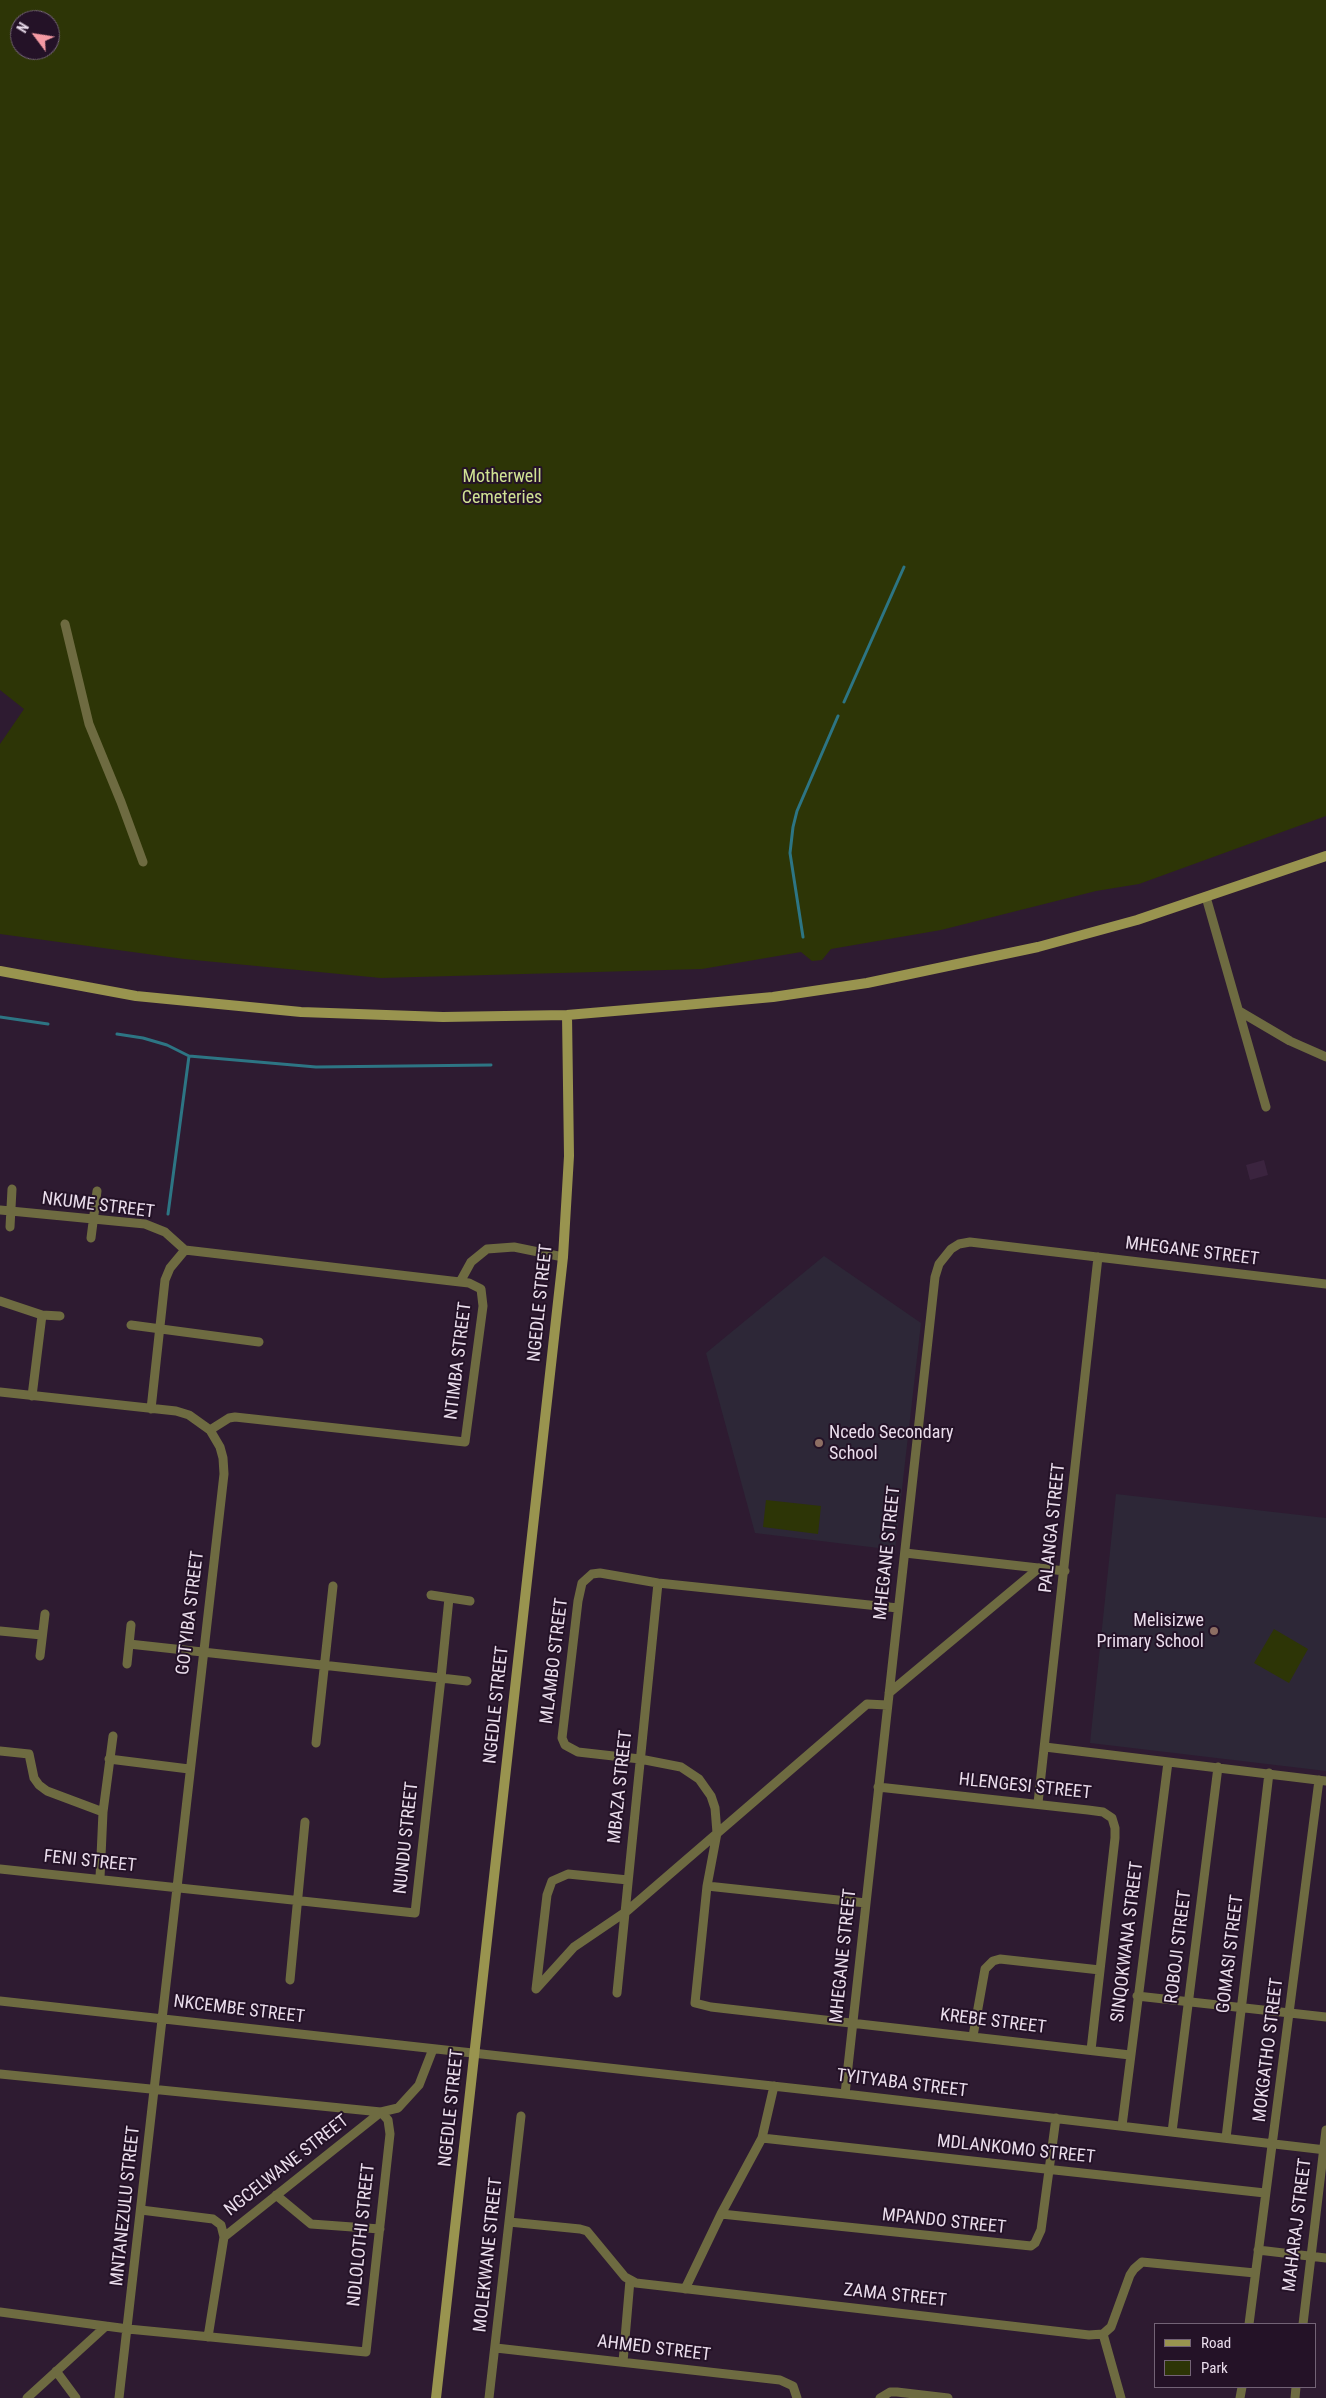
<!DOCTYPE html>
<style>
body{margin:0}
#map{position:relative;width:1326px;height:2398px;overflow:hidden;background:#2e1b31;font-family:"Roboto Condensed",sans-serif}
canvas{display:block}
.legend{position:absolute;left:1154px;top:2323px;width:162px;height:65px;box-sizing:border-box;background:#241227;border:1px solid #736376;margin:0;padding:6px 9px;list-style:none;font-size:15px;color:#eaddec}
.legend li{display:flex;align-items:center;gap:10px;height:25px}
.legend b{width:25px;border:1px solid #736376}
.north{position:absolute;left:10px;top:10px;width:50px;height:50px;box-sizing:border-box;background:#241227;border:1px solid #736376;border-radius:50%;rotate:301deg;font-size:14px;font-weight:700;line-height:20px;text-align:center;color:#eaddec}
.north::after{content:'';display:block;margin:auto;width:18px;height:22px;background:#f49aa3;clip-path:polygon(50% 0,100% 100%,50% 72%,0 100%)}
</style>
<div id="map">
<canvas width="1326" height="2398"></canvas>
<ul class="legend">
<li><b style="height:6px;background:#99944f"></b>Road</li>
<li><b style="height:14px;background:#2d3506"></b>Park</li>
</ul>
<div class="north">N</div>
</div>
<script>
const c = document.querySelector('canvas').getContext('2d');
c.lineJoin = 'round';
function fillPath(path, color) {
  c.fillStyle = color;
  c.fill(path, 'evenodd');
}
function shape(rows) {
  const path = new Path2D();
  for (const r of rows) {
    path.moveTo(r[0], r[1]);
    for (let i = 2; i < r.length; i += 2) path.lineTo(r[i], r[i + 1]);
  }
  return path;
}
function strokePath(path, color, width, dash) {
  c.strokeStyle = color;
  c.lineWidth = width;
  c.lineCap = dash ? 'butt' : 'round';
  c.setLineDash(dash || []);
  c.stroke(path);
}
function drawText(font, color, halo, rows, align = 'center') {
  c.font = font + ' "Roboto Condensed",sans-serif';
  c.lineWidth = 4;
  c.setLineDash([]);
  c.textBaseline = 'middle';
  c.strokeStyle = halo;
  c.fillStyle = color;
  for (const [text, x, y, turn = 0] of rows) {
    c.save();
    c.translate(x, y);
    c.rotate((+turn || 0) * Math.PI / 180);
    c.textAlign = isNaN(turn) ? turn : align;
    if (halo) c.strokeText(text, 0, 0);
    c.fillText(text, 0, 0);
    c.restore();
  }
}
fillPath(shape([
 [1264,1160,1268,1175,1250,1180,1246,1165]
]), '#3b243f');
fillPath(shape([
 [824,1256,921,1323,895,1550,755,1533,706,1353],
 [1116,1494,1326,1518,1326,1771,1090,1743]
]), '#2d2737');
fillPath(shape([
 [0,0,1326,0,1326,816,1139,884,1096,891,941,930,831,949,822,960,812,961,801,952,702,969,381,978,184,959,0,934,0,744,24,709,0,690],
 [20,20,50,20,50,50,20,50],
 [766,1500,821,1506,818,1534,763,1527],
 [1274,1629,1308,1649,1289,1683,1254,1663]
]), '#2d3506');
strokePath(shape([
 [844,702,904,567],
 [803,937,790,853,793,827,797,811,838,716],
 [0,1017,48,1024],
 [117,1034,143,1038,167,1045,189,1056],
 [168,1214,189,1056,316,1067,491,1065]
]), '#2d7584', 3);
strokePath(shape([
 [65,624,89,724,121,802,143,862],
 [1206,897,1266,1107],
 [1239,1011,1290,1041,1326,1057],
 [0,1210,145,1224,165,1232,185,1250,460,1282,469,1283,481,1289,483,1306,465,1442,235,1417,229,1418,210,1430],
 [10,1227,12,1189],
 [91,1238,97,1191],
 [460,1282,471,1262,487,1249,514,1247,563,1257],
 [0,1301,42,1315,60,1316],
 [131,1325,259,1342],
 [0,1392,176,1411,189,1415,210,1430,220,1447,223,1458,224,1474,119,2398],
 [32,1396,42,1315],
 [151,1409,165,1280,170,1268,185,1250],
 [905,1553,1065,1571],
 [431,1595,470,1601],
 [449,1598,441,1678,467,1681],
 [898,1608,658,1583,600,1573,592,1574,582,1583,578,1601,562,1738,565,1745,578,1752,640,1759,681,1767,699,1779,711,1796,715,1808,717,1833,707,1886,695,2003,711,2007,1130,2055],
 [0,1631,42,1635],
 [40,1656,45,1614],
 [127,1664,131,1625],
 [889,1693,1039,1568],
 [316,1743,333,1586],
 [1045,1747,1326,1781],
 [0,1751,29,1754,34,1778,39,1785,47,1791,103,1812],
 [109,1759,189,1769],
 [878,1787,1088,1810,1103,1812,1112,1818,1115,1828,1115,1838,1091,2050],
 [1038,1803,1098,1257],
 [0,1869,415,1913,441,1678,129,1644],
 [100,1878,103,1812,113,1736],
 [707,1886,866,1903],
 [290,1980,305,1822],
 [536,1989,574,1947,627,1911,867,1704,887,1705],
 [536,1989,547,1895,552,1881,568,1874,628,1880],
 [617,1993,658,1583],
 [1137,1996,1326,2017],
 [0,2001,845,2094,1326,2150],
 [973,2036,985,1969,993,1961,1000,1959,1100,1970],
 [0,2074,381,2112,388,2120,390,2134,366,2352,128,2329,0,2312],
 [845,2094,935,1277,939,1264,951,1249,959,1244,970,1242,1326,1284],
 [1122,2126,1168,1762],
 [1172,2132,1218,1767],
 [762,2138,1265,2193],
 [1226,2138,1269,1773],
 [276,2195,311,2224,380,2229],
 [141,2210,213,2219,221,2225,224,2237,208,2337],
 [721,2214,1031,2246,1035,2243,1041,2230,1056,2118],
 [509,2222,580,2229,587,2231,625,2277,636,2283,1089,2335,1103,2334,1111,2327,1130,2275,1134,2269,1142,2262,1255,2273],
 [224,2237,381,2112,398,2108,419,2085,433,2049],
 [1258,2250,1326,2258],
 [685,2289,721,2214,762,2138,774,2086],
 [1249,2324,1319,1780],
 [1303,2324,1326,2130],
 [1103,2334,1121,2398],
 [496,2348,780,2380,793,2386,797,2398],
 [623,2362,630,2280],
 [56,2371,76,2398],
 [27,2398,106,2326],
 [489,2398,521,2116],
 [880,2398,890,2392,897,2392,948,2398],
 [1240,2398,1242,2387],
 [1295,2398,1296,2387]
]), '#6e6b41', 9);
strokePath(shape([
 [0,971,136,996,301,1012,443,1017,567,1015,685,1005,773,997,867,983,1038,947,1137,920,1326,856],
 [436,2398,563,1257,569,1156,567,1015]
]), '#99944f', 10);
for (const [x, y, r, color] of [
 [819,1443,5,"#8d6e63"],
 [1214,1631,5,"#8d6e63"]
]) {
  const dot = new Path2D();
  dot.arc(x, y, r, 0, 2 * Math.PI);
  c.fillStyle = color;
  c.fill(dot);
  strokePath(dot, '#241227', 2);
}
drawText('18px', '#d0e293', '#241227', [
 ["Motherwell",502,477],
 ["Cemeteries",502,498]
]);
drawText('18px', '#eaddec', '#241227', [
 ["NKUME STREET",98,1206,7],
 ["MHEGANE STREET",1192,1252,7],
 ["NGEDLE STREET",541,1303,-84],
 ["NTIMBA STREET",459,1361,-83],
 ["PALANGA STREET",1053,1528,-84],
 ["MHEGANE STREET",888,1553,-84],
 ["GOTYIBA STREET",191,1613,-83],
 ["MLAMBO STREET",555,1661,-83],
 ["NGEDLE STREET",497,1705,-84],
 ["MBAZA STREET",621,1787,-84],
 ["HLENGESI STREET",1025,1787,6],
 ["NUNDU STREET",407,1838,-84],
 ["FENI STREET",90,1862,6],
 ["SINQOKWANA STREET",1128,1942,-83],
 ["ROBOJI STREET",1179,1947,-83],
 ["GOMASI STREET",1231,1954,-83],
 ["MHEGANE STREET",844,1956,-84],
 ["NKCEMBE STREET",239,2010,7],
 ["KREBE STREET",993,2022,7],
 ["MOKGATHO STREET",1269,2050,-83],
 ["TYITYABA STREET",902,2084,7],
 ["NGEDLE STREET",452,2108,-84],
 ["MDLANKOMO STREET",1016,2150,6],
 ["NGCELWANE STREET",287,2166,-38],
 ["MNTANEZULU STREET",126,2206,-84],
 ["MPANDO STREET",944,2222,6],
 ["MAHARAJ STREET",1298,2225,-83],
 ["NDLOLOTHI STREET",362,2235,-84],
 ["MOLEKWANE STREET",489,2255,-84],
 ["ZAMA STREET",895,2296,6],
 ["AHMED STREET",654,2349,7]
]);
drawText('18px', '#eaddec', '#241227', [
 ["Ncedo Secondary",829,1433],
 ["School",829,1454],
 ["Melisizwe",1204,1621,"right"],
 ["Primary School",1204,1642,"right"]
], 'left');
</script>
